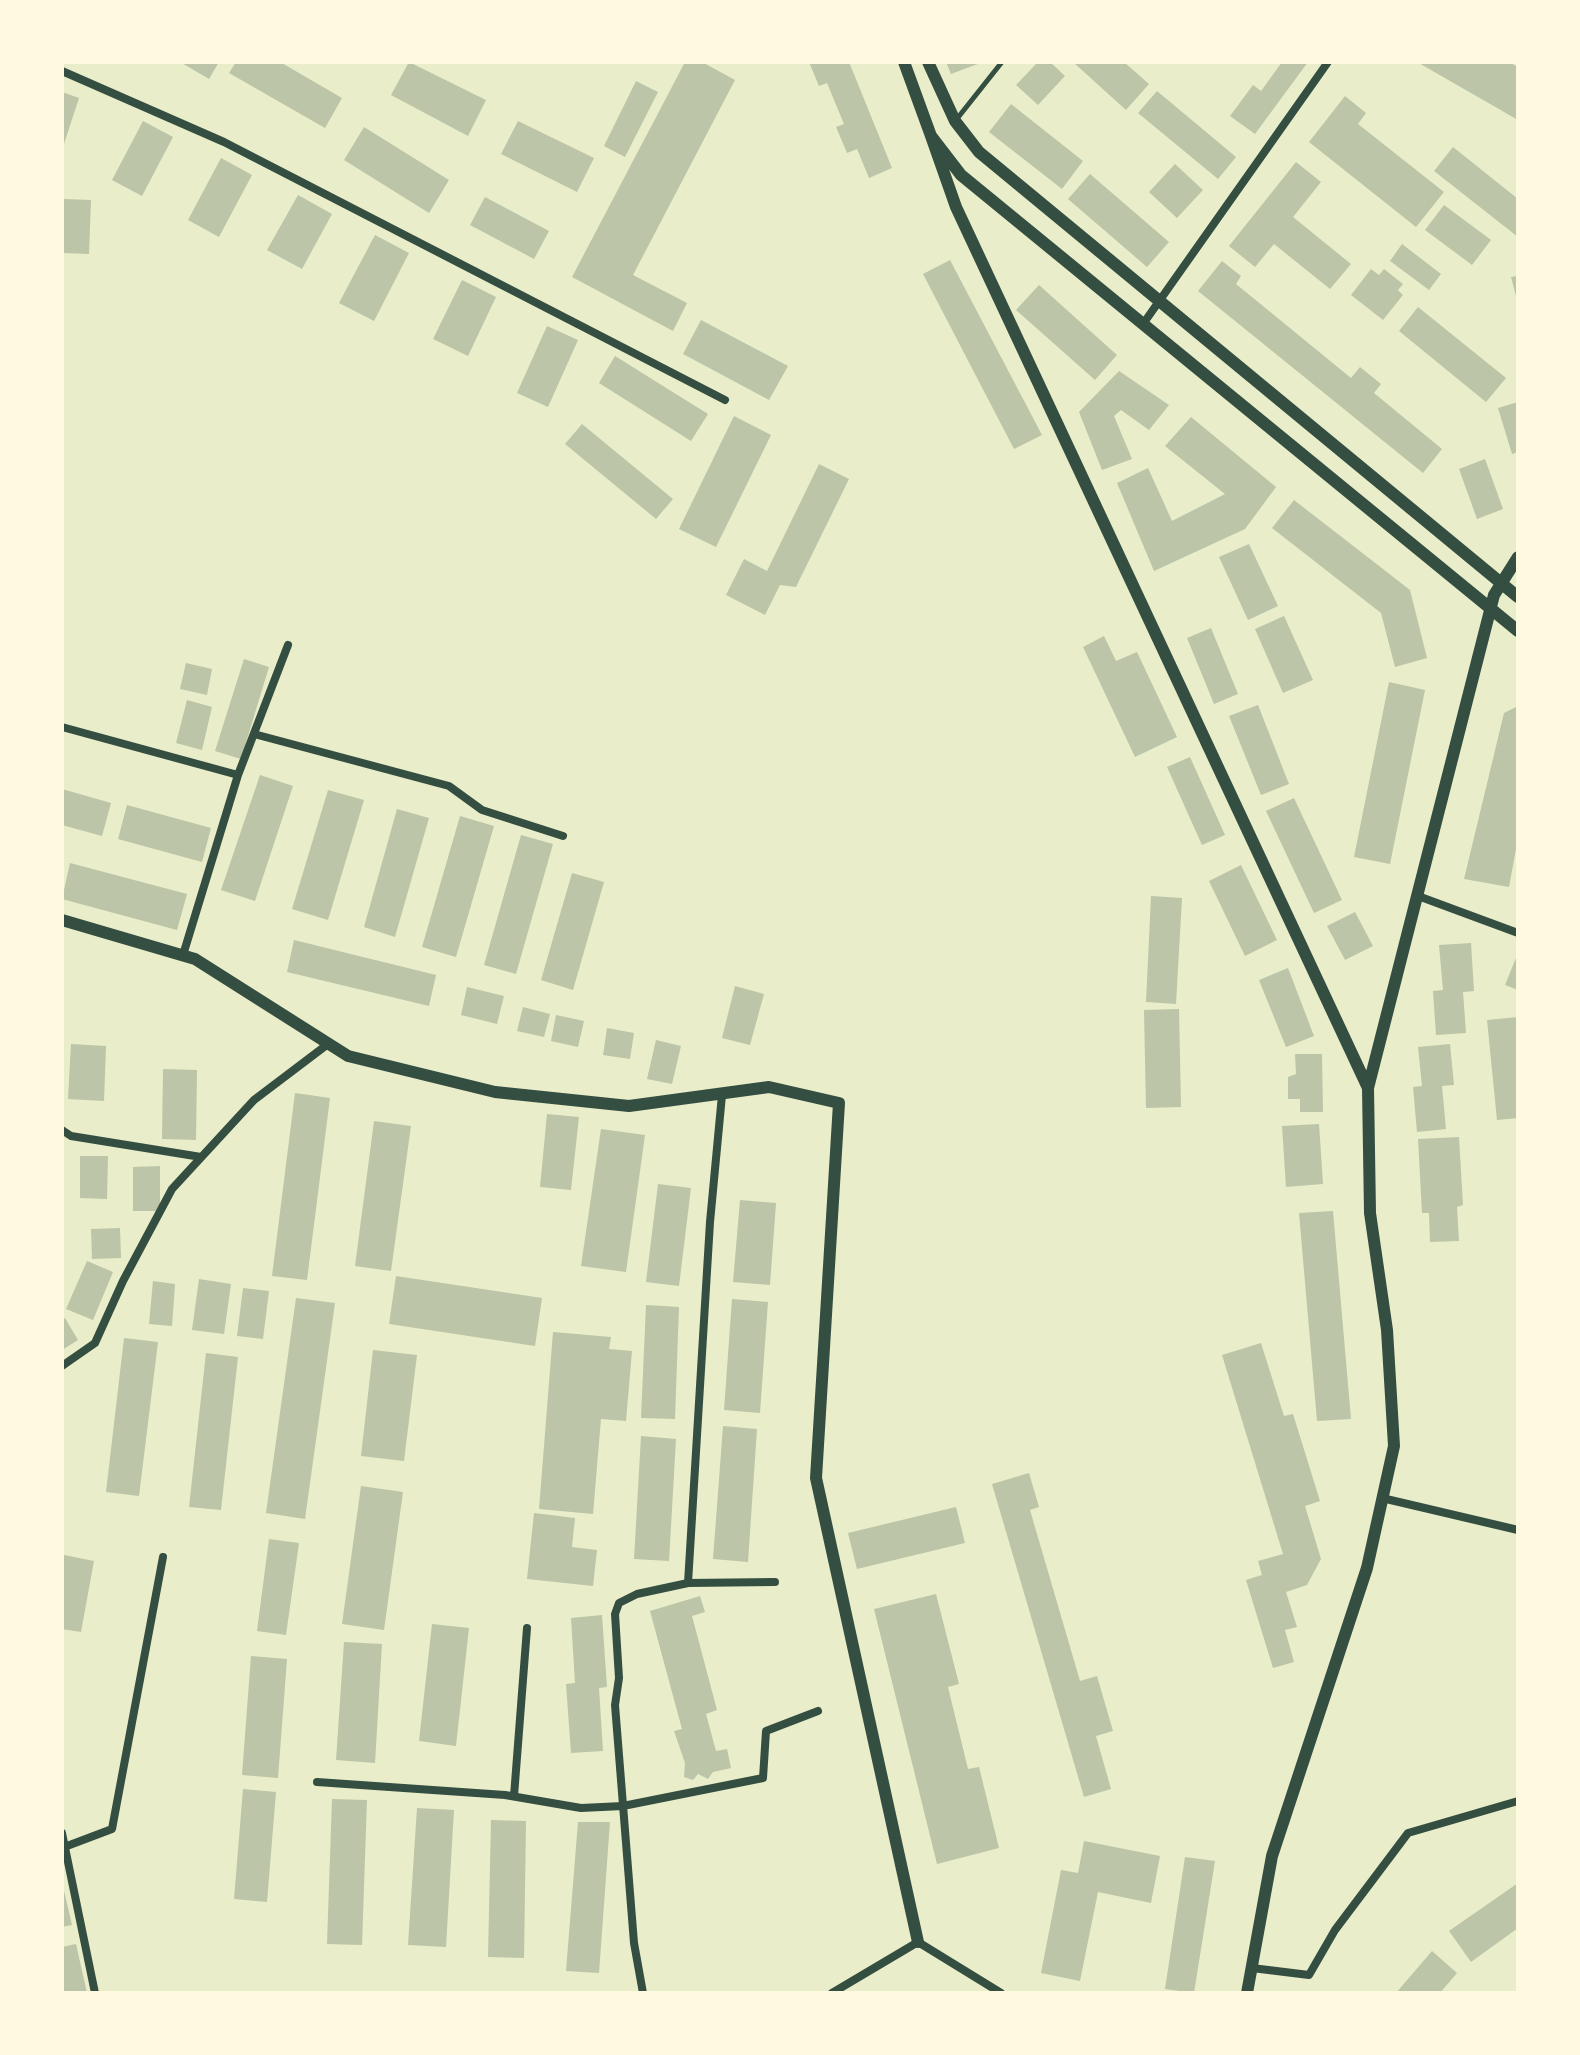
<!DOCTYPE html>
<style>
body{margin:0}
#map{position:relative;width:1580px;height:2055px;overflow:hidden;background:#e9edc9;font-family:Mulish,sans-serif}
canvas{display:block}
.frame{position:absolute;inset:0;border:64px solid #fefae0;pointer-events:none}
</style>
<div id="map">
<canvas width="1580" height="2055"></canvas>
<div class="frame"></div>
</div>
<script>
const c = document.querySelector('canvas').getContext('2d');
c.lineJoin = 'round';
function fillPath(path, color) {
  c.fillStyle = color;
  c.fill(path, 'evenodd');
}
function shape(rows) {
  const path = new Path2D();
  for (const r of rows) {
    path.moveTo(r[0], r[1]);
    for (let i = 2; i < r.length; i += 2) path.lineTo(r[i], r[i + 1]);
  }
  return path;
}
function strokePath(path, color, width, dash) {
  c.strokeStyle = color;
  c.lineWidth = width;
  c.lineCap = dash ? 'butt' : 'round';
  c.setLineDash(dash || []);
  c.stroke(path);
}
fillPath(shape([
 [180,62,219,62,209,79],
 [236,62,280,62,342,98,325,128,229,73],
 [409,62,486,100,468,136,391,95],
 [685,62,702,62,735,80,633,275,687,303,673,331,572,277],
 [809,62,849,62,892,168,869,178,857,149,847,153,836,127,844,124,827,83,819,86],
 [946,62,983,62,951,74],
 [1038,62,1050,62,1065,76,1038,105,1016,85],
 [1073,62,1124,62,1149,84,1126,110],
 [1282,62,1308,62,1255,134,1230,116,1253,85,1261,91],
 [1417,62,1509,62,1518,67,1518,120],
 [636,81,658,92,625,157,604,146],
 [1157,91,1236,157,1218,179,1138,113],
 [62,92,79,98,63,147,62,147],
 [1345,96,1366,113,1358,124,1444,192,1416,227,1309,142],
 [1011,104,1083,161,1062,189,989,132],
 [143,121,173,137,142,196,112,180],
 [518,121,594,158,577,192,501,154],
 [364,127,449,180,429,213,344,160],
 [1453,147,1518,199,1518,237,1434,171],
 [221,158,252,175,219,237,188,220],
 [1296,162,1321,182,1293,217,1351,264,1330,289,1274,244,1255,267,1229,246],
 [1175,164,1203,190,1177,218,1149,192],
 [1090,174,1169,242,1147,267,1068,199],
 [298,195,332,214,302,269,267,250],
 [485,197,549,231,534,259,470,225],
 [64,199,91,200,89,254,62,253],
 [1444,205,1491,240,1472,265,1425,230],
 [375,235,409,253,374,321,339,303],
 [1402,244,1441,274,1429,290,1390,261],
 [950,260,1042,435,1014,449,923,274],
 [1222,261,1241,276,1236,284,1351,378,1360,367,1381,384,1374,393,1442,449,1423,473,1198,291],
 [1371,269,1379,275,1384,269,1403,284,1398,290,1403,295,1383,320,1351,295],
 [1518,276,1518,300,1517,300,1511,277],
 [462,280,496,297,468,356,433,339],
 [1039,285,1117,355,1095,380,1016,310],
 [1418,307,1506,378,1486,402,1399,331],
 [701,320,788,366,769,400,683,354],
 [547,326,578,340,548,407,517,393],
 [615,356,708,414,691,441,599,383],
 [1119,371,1169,405,1149,430,1121,410,1114,416,1132,459,1102,470,1079,412],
 [1518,402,1518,452,1512,454,1498,408],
 [734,416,771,435,716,547,679,529],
 [1191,417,1276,487,1245,529,1154,571,1117,483,1148,468,1172,521,1225,494,1165,446],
 [582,424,673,499,656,519,565,444],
 [1485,459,1503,509,1477,519,1459,469],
 [819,464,849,479,796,587,780,585,765,615,726,595,744,559,767,571],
 [1294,500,1410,590,1427,658,1395,667,1381,613,1272,528],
 [1249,544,1278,606,1248,620,1219,557],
 [1284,616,1313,680,1283,693,1255,629],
 [1211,628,1238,694,1214,704,1187,638],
 [1104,636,1116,661,1137,652,1177,737,1135,757,1083,647],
 [244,659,269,667,241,759,215,751],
 [186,663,212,669,207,695,180,689],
 [1389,682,1425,690,1390,864,1354,857],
 [187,700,212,707,202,750,176,743],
 [1258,705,1289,784,1261,795,1229,716],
 [1518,706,1518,838,1509,887,1464,879,1504,713],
 [1190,757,1225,835,1202,845,1167,767],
 [260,775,293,786,255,901,221,890],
 [62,789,111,803,102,836,62,825],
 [328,790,364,800,328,920,292,909],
 [1294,798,1342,900,1314,913,1266,811],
 [127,805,211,828,202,862,118,839],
 [397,809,429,818,395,937,364,927],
 [460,816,494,826,456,957,422,947],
 [521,835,553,844,516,974,484,965],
 [70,863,187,894,177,930,62,899],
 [1241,865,1277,940,1245,956,1209,881],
 [572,873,604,882,573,990,541,980],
 [1151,896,1182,898,1176,1004,1146,1002],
 [1355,912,1373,946,1345,960,1327,926],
 [294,940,436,975,429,1006,287,972],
 [1471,943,1474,991,1463,992,1466,1033,1436,1035,1433,991,1443,990,1439,945],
 [1518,953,1518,990,1505,985],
 [1288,968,1314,1036,1286,1047,1259,980],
 [735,986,764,994,750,1045,722,1038],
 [467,987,504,996,497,1024,461,1015],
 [523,1007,550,1014,544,1037,517,1031],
 [1179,1009,1181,1107,1146,1108,1144,1010],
 [556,1015,584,1021,578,1047,551,1041],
 [1518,1017,1518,1118,1497,1120,1487,1020],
 [607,1028,634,1033,630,1059,603,1055],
 [656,1040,681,1046,672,1084,647,1079],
 [71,1044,106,1046,104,1101,68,1099],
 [1450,1044,1454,1085,1442,1086,1446,1129,1417,1132,1413,1087,1422,1086,1418,1047],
 [1295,1054,1322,1054,1323,1112,1300,1112,1300,1099,1288,1099,1288,1077,1296,1074],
 [163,1069,197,1070,196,1140,162,1139],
 [295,1093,330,1098,307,1280,272,1276],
 [547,1114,579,1117,571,1190,540,1187],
 [374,1121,411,1126,391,1271,355,1266],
 [1319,1124,1323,1184,1286,1187,1282,1126],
 [601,1129,645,1135,626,1272,581,1266],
 [1459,1137,1463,1205,1457,1207,1459,1241,1430,1242,1429,1213,1422,1213,1418,1139],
 [80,1156,108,1156,107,1199,80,1198],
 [160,1166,160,1211,133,1211,133,1167],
 [658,1184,691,1188,679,1286,646,1282],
 [740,1200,776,1203,770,1285,733,1282],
 [1333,1211,1351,1419,1317,1421,1299,1213],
 [120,1228,121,1258,92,1259,91,1229],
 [87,1261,113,1272,93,1320,66,1309],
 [396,1276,542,1298,535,1346,389,1324],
 [199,1279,231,1284,224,1334,192,1330],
 [153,1281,175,1284,172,1326,149,1324],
 [243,1288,269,1291,263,1339,237,1336],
 [296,1298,335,1303,305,1519,266,1513],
 [732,1299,768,1302,760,1413,724,1410],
 [646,1305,679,1307,675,1419,641,1418],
 [65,1318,78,1340,62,1350,62,1320],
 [553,1332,611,1337,609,1349,632,1351,626,1421,601,1419,593,1514,539,1509],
 [124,1338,158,1342,139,1496,106,1492],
 [1261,1343,1284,1416,1293,1414,1320,1501,1305,1506,1321,1559,1307,1585,1286,1592,1297,1627,1285,1630,1294,1662,1273,1668,1246,1580,1262,1575,1258,1561,1283,1554,1222,1355],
 [373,1350,417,1355,404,1461,361,1456],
 [206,1353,238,1357,221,1510,189,1507],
 [723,1426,757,1429,748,1562,713,1559],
 [641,1436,676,1439,669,1561,634,1559],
 [1029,1473,1039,1507,1030,1510,1080,1681,1097,1676,1113,1731,1096,1736,1111,1789,1084,1797,992,1484],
 [361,1486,403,1492,384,1630,342,1624],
 [956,1507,965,1543,857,1569,848,1533],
 [534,1513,575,1518,572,1547,597,1550,593,1586,527,1579],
 [269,1539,299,1543,286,1635,257,1631],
 [64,1555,94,1561,81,1632,62,1629],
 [936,1594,959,1684,948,1687,968,1769,979,1767,999,1848,937,1864,874,1609],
 [700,1596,705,1612,692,1616,717,1710,706,1714,716,1751,727,1749,731,1768,713,1772,708,1779,698,1774,693,1780,684,1777,685,1763,674,1731,682,1729,650,1611],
 [602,1615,607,1687,599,1688,603,1751,571,1753,566,1684,575,1683,571,1618],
 [432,1624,469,1628,456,1746,419,1741],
 [344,1642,382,1644,375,1763,336,1760],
 [251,1656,287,1659,278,1778,242,1775],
 [243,1789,276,1792,267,1902,234,1899],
 [332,1799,367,1800,362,1945,327,1944],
 [417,1808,454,1810,446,1947,408,1945],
 [491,1820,526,1821,524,1958,488,1957],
 [578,1822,610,1822,599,1973,566,1971],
 [1084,1841,1160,1856,1151,1903,1098,1892,1080,1981,1041,1973,1061,1870,1078,1873],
 [1185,1857,1215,1861,1194,1993,1165,1989],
 [62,1882,72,1925,62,1927],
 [1518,1883,1518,1928,1471,1962,1449,1931],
 [76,1944,87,1993,62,1993,62,1947],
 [1432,1951,1457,1973,1440,1993,1396,1993]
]), '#bcc5a7');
strokePath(shape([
 [956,120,1002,62]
]), '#344e41', 5);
strokePath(shape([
 [62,71,224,142,725,400],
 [1143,324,1328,62],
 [62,727,238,775],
 [254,734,449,786,482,810,563,836],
 [1418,896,1518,933],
 [183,955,238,775,288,645],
 [62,1130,71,1136,201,1157],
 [62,1366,95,1343,123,1281,172,1189,254,1100,328,1044],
 [1382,1498,1518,1530],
 [688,1583,710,1222,722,1095],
 [317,1782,505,1795,581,1808,623,1806,763,1778,766,1731,818,1711],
 [514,1796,527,1628],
 [62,1833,95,1993],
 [67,1846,112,1829,163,1557],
 [1252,1968,1309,1975,1335,1930,1408,1833,1518,1801],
 [643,1993,634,1943,615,1705,619,1678,615,1614,619,1603,637,1594,688,1583,775,1582],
 [832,1993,918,1942,1001,1993]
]), '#344e41', 8);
strokePath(shape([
 [904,62,931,136,961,175,1518,631],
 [928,62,955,121,979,152,1518,597],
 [931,136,956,207,1368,1088,1370,1213,1387,1330,1394,1446,1367,1568,1272,1856,1247,1993],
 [62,920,195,959,348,1056,495,1092,629,1106,769,1087,839,1103,816,1478,918,1942],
 [1368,1088,1494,595,1518,557]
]), '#344e41', 12);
</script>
